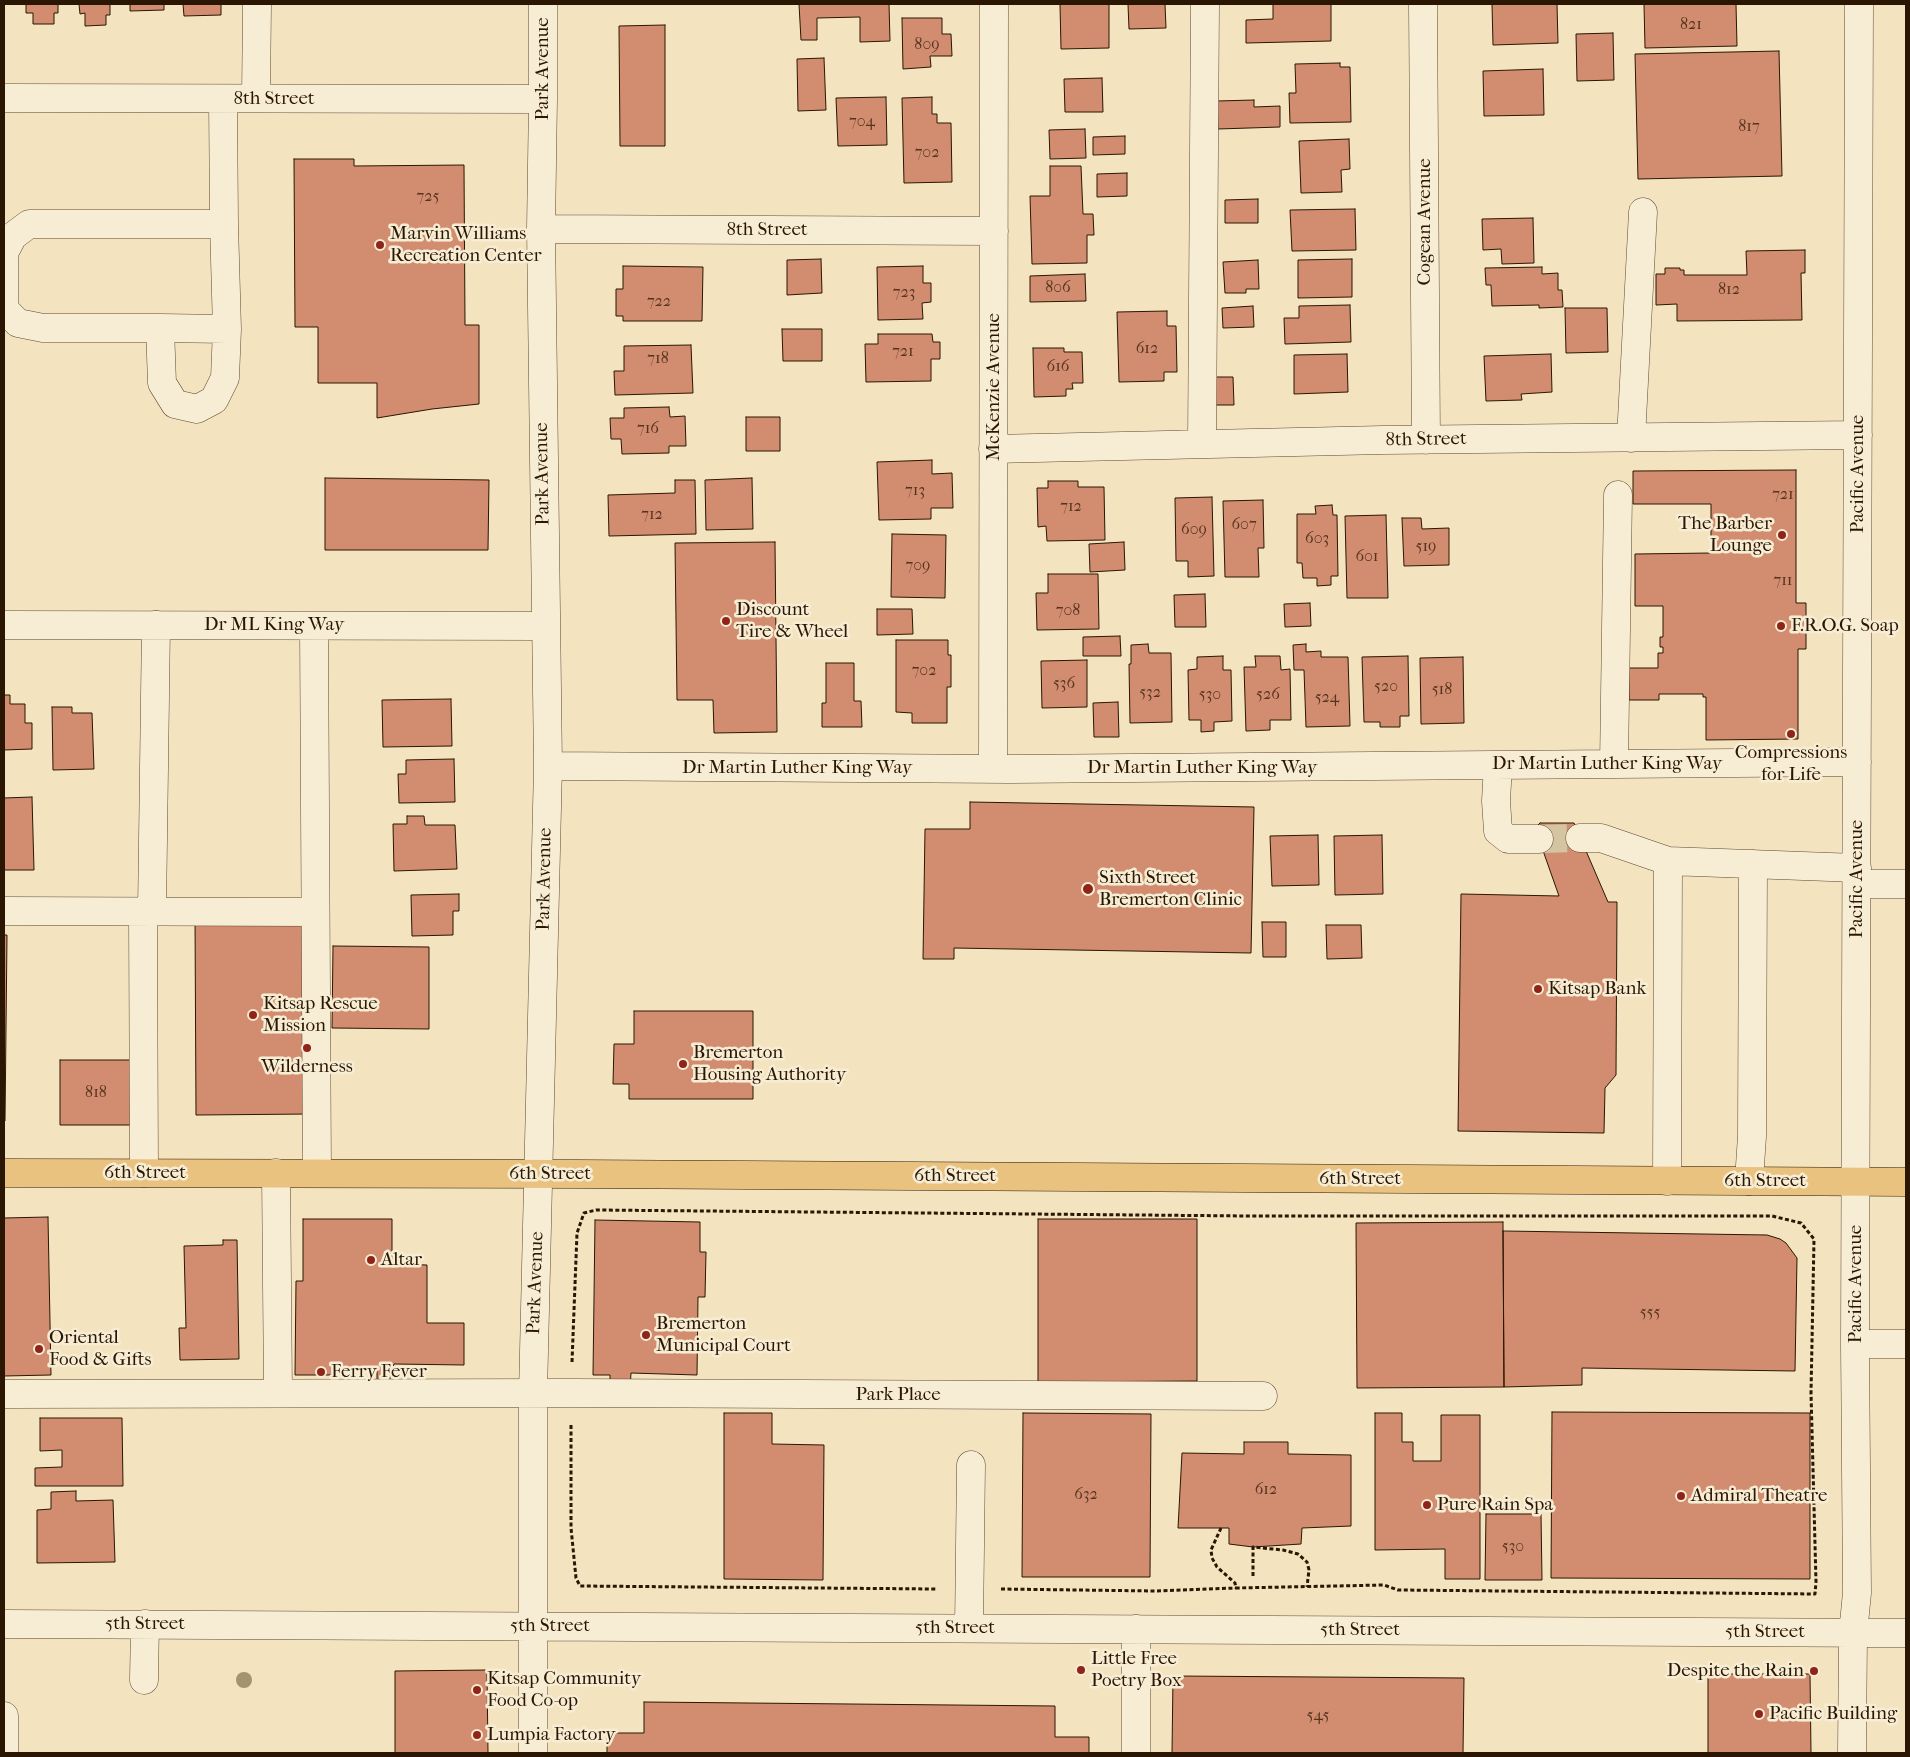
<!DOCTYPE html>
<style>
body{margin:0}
#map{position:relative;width:1910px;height:1757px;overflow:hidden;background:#f3e3be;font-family:"IM FELL French Canon",serif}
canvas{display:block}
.frame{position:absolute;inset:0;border:5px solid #2a1602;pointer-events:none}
</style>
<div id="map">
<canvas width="1910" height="1757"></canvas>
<div class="frame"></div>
</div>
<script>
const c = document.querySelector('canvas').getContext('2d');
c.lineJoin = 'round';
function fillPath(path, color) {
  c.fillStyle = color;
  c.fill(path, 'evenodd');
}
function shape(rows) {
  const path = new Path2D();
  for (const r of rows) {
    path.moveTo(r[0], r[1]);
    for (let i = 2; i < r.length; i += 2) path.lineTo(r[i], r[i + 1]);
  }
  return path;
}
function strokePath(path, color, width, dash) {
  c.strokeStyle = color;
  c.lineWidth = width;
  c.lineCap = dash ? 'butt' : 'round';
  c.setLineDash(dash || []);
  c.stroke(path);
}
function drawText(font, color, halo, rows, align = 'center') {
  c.font = font + ' "IM FELL French Canon",serif';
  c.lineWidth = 5;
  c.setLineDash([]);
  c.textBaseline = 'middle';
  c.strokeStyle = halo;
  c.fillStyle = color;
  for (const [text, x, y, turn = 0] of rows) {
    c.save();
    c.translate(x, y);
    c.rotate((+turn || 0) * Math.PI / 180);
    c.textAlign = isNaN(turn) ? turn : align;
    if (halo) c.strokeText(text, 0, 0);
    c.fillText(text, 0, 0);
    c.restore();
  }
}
const building = shape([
 [26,4,58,4,58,13,54,13,54,24,33,24,33,13,26,13,26,4],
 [79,4,110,4,110,15,106,15,106,25,85,26,85,13,80,14,79,4],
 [130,4,164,4,164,10,130,11,130,4],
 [183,4,221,4,221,15,184,16,183,4],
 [799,4,889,4,890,41,860,42,860,17,817,18,817,40,801,40,799,4],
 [1060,4,1109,4,1109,48,1061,49,1060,4],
 [1128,4,1165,4,1166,28,1129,29,1128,4],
 [1273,4,1331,4,1331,41,1246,43,1246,20,1273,19,1273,4],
 [1492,4,1557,4,1558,43,1493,45,1492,4],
 [1644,4,1736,4,1737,46,1645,48,1644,4],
 [902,18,942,18,942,34,951,34,952,56,930,56,931,67,903,69,902,18],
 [665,25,665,146,620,146,619,26,665,25],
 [1613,33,1614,80,1577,81,1576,34,1613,33],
 [1779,51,1782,176,1638,179,1635,54,1779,51],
 [824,58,826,110,798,111,797,59,824,58],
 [1340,63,1340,67,1350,67,1351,122,1290,123,1289,93,1296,93,1295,64,1340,63],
 [1543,69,1544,115,1484,116,1483,71,1543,69],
 [1102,78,1103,112,1065,112,1064,79,1102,78],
 [886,97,887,145,838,146,836,98,886,97],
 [932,97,932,114,937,114,937,123,951,123,952,182,904,183,902,98,932,97],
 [1254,100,1254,107,1280,106,1280,127,1218,129,1217,101,1254,100],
 [1085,129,1086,158,1050,159,1049,130,1085,129],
 [1125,136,1125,154,1093,155,1093,137,1125,136],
 [1349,139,1350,169,1341,170,1342,192,1301,193,1299,141,1349,139],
 [294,159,354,159,354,166,464,165,465,325,479,325,479,404,432,409,377,418,377,383,318,383,318,327,295,327,294,159],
 [1050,166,1081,166,1083,214,1093,214,1094,235,1087,235,1087,263,1032,264,1030,196,1050,196,1050,166],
 [1127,173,1127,196,1097,197,1097,174,1127,173],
 [1258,199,1258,223,1225,223,1225,200,1258,199],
 [1355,209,1356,250,1292,251,1290,210,1355,209],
 [1533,218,1534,263,1502,264,1501,249,1483,250,1482,219,1533,218],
 [1805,250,1805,273,1801,273,1802,320,1677,321,1677,304,1656,305,1656,274,1665,274,1665,268,1680,268,1680,270,1684,270,1684,275,1747,275,1746,251,1805,250],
 [821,259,822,293,787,295,787,260,821,259],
 [1352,259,1352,297,1298,298,1298,260,1352,259],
 [1258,260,1259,289,1246,289,1246,293,1225,293,1223,262,1258,260],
 [623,266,703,267,702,321,623,321,623,316,616,316,616,289,623,289,623,266],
 [923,266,923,283,931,283,931,302,922,303,923,319,878,320,877,267,923,266],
 [1542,267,1542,274,1558,273,1558,290,1562,290,1563,307,1539,308,1539,305,1492,306,1491,285,1486,285,1485,268,1542,267],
 [1085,274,1086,301,1030,302,1030,276,1085,274],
 [1350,305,1351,342,1285,344,1284,318,1299,318,1299,306,1350,305],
 [1253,306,1254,327,1223,328,1222,308,1253,306],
 [1565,308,1607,308,1608,352,1566,353,1565,308],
 [1167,311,1167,326,1176,326,1177,372,1164,372,1164,381,1119,382,1117,312,1167,311],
 [782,329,822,329,822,361,783,361,782,329],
 [878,334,932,334,933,342,940,342,940,359,931,359,931,381,866,382,865,344,878,344,878,334],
 [691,345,693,393,615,395,614,371,624,371,624,346,691,345],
 [1033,348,1064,348,1064,352,1082,352,1083,383,1072,383,1073,389,1066,389,1066,396,1034,397,1033,348],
 [1347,354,1348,392,1294,394,1294,355,1347,354],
 [1551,354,1552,392,1521,394,1522,400,1486,401,1484,356,1551,354],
 [1210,377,1233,377,1234,405,1211,405,1210,377],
 [669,407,670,417,685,416,686,446,669,446,669,453,622,454,621,439,611,439,610,418,624,418,624,408,669,407],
 [746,417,780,417,780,451,746,451,746,417],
 [932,460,932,474,952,473,953,508,931,508,931,519,879,520,877,462,932,460],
 [1796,470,1796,603,1806,603,1806,649,1798,649,1798,739,1706,740,1706,697,1703,697,1703,694,1659,694,1659,700,1629,700,1629,668,1658,668,1658,653,1663,653,1663,647,1660,647,1660,637,1663,637,1663,606,1635,606,1635,554,1711,553,1711,504,1633,504,1633,471,1796,470],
 [325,478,489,480,488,550,325,550,325,478],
 [752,478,753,529,706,530,705,480,752,478],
 [675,480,695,480,696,534,609,536,608,495,675,493,675,480],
 [1048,481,1078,481,1078,487,1104,487,1105,540,1047,541,1046,526,1038,527,1037,488,1048,488,1048,481],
 [1212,497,1214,576,1188,577,1188,561,1176,561,1175,498,1212,497],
 [1263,500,1264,548,1258,548,1259,577,1225,577,1223,501,1263,500],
 [1332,505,1333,515,1337,515,1338,576,1331,576,1331,585,1317,586,1317,578,1303,578,1302,563,1297,563,1297,514,1316,514,1315,506,1332,505],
 [1386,515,1388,598,1347,598,1345,516,1386,515],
 [1402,518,1421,518,1422,529,1449,528,1449,565,1404,566,1402,518],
 [892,534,946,535,945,598,891,597,892,534],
 [775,542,777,732,714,733,713,700,677,700,675,543,775,542],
 [1124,542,1125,570,1090,572,1089,544,1124,542],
 [1048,574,1098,574,1099,629,1037,630,1036,593,1048,593,1048,574],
 [1205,594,1206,627,1175,627,1174,595,1205,594],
 [1310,603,1311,626,1285,627,1284,604,1310,603],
 [877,609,912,609,913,634,877,635,877,609],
 [1120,636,1121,656,1083,656,1083,637,1120,636],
 [896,640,948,640,948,655,951,655,951,687,947,687,947,723,912,723,912,713,896,712,896,640],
 [1148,644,1149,653,1171,653,1172,722,1130,723,1129,664,1131,664,1131,645,1148,644],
 [1306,644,1306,652,1321,651,1321,657,1348,657,1350,726,1306,727,1304,670,1294,670,1293,645,1306,644],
 [1223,656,1223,670,1231,670,1232,721,1214,722,1214,731,1201,732,1201,720,1189,720,1188,670,1197,669,1197,657,1223,656],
 [1255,656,1280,656,1281,670,1290,669,1291,720,1270,720,1270,730,1246,731,1244,667,1256,667,1255,656],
 [1408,656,1409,716,1400,716,1400,727,1380,727,1380,722,1364,722,1362,657,1408,656],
 [1463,657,1464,723,1421,724,1420,658,1463,657],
 [1087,660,1087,707,1042,708,1041,661,1087,660],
 [826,663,854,663,854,701,861,701,862,727,822,727,822,703,826,703,826,663],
 [4,695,10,695,10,704,25,704,25,723,32,723,32,749,4,750,4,695],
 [451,699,452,746,383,747,382,700,451,699],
 [1118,702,1119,737,1094,737,1093,703,1118,702],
 [52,707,72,707,72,713,92,713,94,769,53,770,52,707],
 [454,759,455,802,399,803,398,774,406,774,406,760,454,759],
 [32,797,34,870,4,870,4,798,32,797],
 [970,802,1254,807,1251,953,954,948,954,959,923,959,925,829,970,829,970,802],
 [407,816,424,816,425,825,455,825,457,869,394,871,393,824,407,824,407,816],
 [1540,823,1574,823,1608,902,1617,902,1616,1075,1605,1088,1604,1133,1458,1131,1461,894,1559,896,1535,828,1540,823],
 [1318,835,1319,885,1272,886,1270,836,1318,835],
 [1382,835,1383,894,1335,895,1334,836,1382,835],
 [459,894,459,911,453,911,453,935,412,936,411,895,459,894],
 [309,915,310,1114,196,1115,195,916,309,915],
 [1262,922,1286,922,1286,957,1263,957,1262,922],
 [1326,925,1361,925,1362,958,1327,959,1326,925],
 [4,935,7,935,5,1121,4,1121,4,935],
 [333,946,429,947,429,1029,332,1028,333,946],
 [634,1011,753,1011,753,1099,629,1099,629,1084,613,1084,614,1044,634,1044,634,1011],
 [60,1060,133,1060,133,1125,60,1125,60,1060],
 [48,1217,51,1375,4,1376,4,1218,48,1217],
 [303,1219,392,1219,392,1264,427,1265,427,1323,464,1323,464,1365,394,1364,393,1368,390,1368,390,1380,377,1380,377,1369,343,1369,343,1375,295,1375,296,1281,303,1281,303,1219],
 [1038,1219,1197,1219,1197,1381,1038,1382,1038,1219],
 [595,1220,700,1222,700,1252,706,1252,705,1297,698,1297,697,1375,631,1373,630,1389,610,1389,610,1375,593,1375,595,1220],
 [1503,1222,1504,1387,1357,1388,1356,1223,1503,1222],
 [1503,1231,1767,1235,1780,1239,1786,1243,1797,1258,1795,1371,1582,1368,1582,1385,1504,1387,1503,1231],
 [223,1240,237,1240,239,1359,180,1360,179,1328,186,1328,184,1246,223,1245,223,1240],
 [1552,1412,1810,1413,1810,1579,1551,1578,1552,1412],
 [724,1413,772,1413,772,1444,824,1445,823,1580,724,1579,724,1413],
 [1023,1413,1151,1414,1150,1577,1022,1577,1023,1413],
 [1375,1413,1402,1413,1402,1442,1413,1442,1413,1461,1441,1461,1441,1415,1480,1415,1480,1579,1445,1579,1445,1549,1375,1550,1375,1413],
 [40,1418,122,1418,123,1486,35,1486,35,1468,62,1467,62,1450,40,1451,40,1418],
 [1244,1442,1288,1442,1288,1454,1351,1455,1351,1526,1302,1528,1301,1544,1253,1547,1229,1544,1229,1528,1178,1528,1182,1453,1244,1454,1244,1442],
 [76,1491,76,1501,113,1500,115,1562,37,1563,37,1510,51,1509,51,1492,76,1491],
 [1486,1514,1541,1514,1542,1580,1485,1580,1486,1514],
 [487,1670,488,1753,395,1753,395,1671,487,1670],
 [1708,1674,1810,1674,1811,1753,1708,1753,1708,1674],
 [1173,1676,1464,1678,1463,1753,1172,1753,1173,1676],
 [644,1702,1055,1706,1055,1737,1089,1737,1089,1753,607,1753,607,1733,644,1733,644,1702]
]);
fillPath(building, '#d28c70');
strokePath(building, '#2a1602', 1);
strokePath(shape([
 [1539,839,1580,838]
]), '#d5c4a2', 28, [28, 14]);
const minor = shape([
 [1423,4,1426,440],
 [4,98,543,99],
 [256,98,257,4],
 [223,99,224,224,227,329,225,378,214,400,197,409,175,404,162,383,160,328,43,328,18,323,4,309,4,253,13,236,29,224,224,224],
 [541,229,994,231],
 [160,328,227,329],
 [1631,438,1643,212],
 [1202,444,1205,4],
 [993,449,1383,440,1858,435],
 [4,625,545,626],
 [314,626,317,1173],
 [1614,764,1618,495],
 [1498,765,1496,801,1498,831,1508,839,1539,839],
 [548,766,1011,769,1857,762],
 [993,769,994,4],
 [1580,838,1601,838,1668,861,1857,868],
 [1857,884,1906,884],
 [4,911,315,912],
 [143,911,144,1173],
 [152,911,156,625],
 [276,1173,278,1393],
 [1667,1181,1668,861],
 [1749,1181,1752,1136,1753,864],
 [1855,1344,1906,1344],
 [4,1394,571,1393,1263,1396],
 [4,1624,1906,1633],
 [969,1628,971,1465],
 [144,1680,145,1624],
 [4,1716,4,1753],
 [533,1753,533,1393,548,766,541,229,543,99,543,4],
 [1136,1753,1136,1629],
 [1852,1753,1853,1633,1857,1593,1855,1344,1859,4]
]);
const major = shape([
 [4,1173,579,1174,1906,1182]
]);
strokePath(minor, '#5c4931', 29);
strokePath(major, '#2a1602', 29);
strokePath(shape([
 [572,1362,577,1233,584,1213,596,1210,1248,1216,1772,1216,1801,1223,1814,1239,1811,1393,1816,1582,1815,1594,1398,1590,1384,1585,1236,1588,1235,1583,1217,1567,1212,1558,1211,1550,1221,1528],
 [571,1425,571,1528,576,1578,580,1586,937,1589],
 [1253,1576,1253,1547,1283,1550,1298,1554,1307,1562,1309,1570,1307,1587],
 [1001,1589,1155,1591,1236,1588]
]), '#2a1602', 3, [4, 2.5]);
strokePath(minor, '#f7edd5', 28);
strokePath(major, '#eac27f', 28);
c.fillStyle = '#a29371';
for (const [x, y] of [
 [244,1680]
]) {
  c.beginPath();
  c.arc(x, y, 8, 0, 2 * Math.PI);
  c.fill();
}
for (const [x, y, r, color] of [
 [380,245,5,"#8f2418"],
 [1782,535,5,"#8f2418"],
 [726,621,5,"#8f2418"],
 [1781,626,5,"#8f2418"],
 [1791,734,5,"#8f2418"],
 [1088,889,6,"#8f2418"],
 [1538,989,5,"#8f2418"],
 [253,1015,5,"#8f2418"],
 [307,1048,5,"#8f2418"],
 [683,1064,5,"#8f2418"],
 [371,1260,5,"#8f2418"],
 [646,1335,5,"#8f2418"],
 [39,1349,5,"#8f2418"],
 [321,1372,5,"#8f2418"],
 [1681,1496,5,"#8f2418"],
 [1427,1505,5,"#8f2418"],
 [1081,1670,5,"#8f2418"],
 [1814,1671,5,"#8f2418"],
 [477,1690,5,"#8f2418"],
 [1759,1714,5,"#8f2418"],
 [477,1735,5,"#8f2418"]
]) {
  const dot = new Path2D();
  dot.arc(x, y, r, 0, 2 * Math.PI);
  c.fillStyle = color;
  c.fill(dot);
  strokePath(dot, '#f7edd5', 2);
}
drawText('16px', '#54341e', null, [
 ["821",1691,25],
 ["809",927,45],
 ["704",862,122],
 ["817",1749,127],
 ["702",927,153],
 ["725",428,197],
 ["806",1058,288],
 ["812",1729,290],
 ["723",904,293],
 ["722",659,302],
 ["612",1147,349],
 ["721",903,352],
 ["718",658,359],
 ["616",1058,367],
 ["716",648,429],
 ["713",915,491],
 ["721",1783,495],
 ["712",1071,507],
 ["712",652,515],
 ["607",1244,525],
 ["609",1194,530],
 ["603",1317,539],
 ["519",1426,547],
 ["601",1367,557],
 ["709",918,566],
 ["711",1783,581],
 ["708",1068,611],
 ["702",924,671],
 ["536",1064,684],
 ["520",1386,687],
 ["518",1442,690],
 ["532",1150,693],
 ["530",1210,695],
 ["526",1268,695],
 ["524",1327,698],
 ["818",96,1093],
 ["555",1650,1313],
 ["612",1266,1490],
 ["632",1086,1495],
 ["530",1513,1547],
 ["545",1318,1716]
]);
drawText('19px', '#2a1602', '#f7edd5', [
 ["Park Avenue",543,69,-90],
 ["8th Street",274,99],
 ["Cogean Avenue",1425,222,-90],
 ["8th Street",767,230],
 ["McKenzie Avenue",994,387,-90],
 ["8th Street",1426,440,-1],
 ["Park Avenue",543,474,-91],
 ["Pacific Avenue",1858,474,-90],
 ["Dr ML King Way",274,625],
 ["Dr Martin Luther King Way",1607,764],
 ["Dr Martin Luther King Way",797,768],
 ["Dr Martin Luther King Way",1202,768],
 ["Park Avenue",545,879,-89],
 ["Pacific Avenue",1857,879,-90],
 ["6th Street",145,1173],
 ["6th Street",550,1174],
 ["6th Street",955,1176],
 ["6th Street",1360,1179],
 ["6th Street",1765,1181],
 ["Park Avenue",536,1283,-88],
 ["Pacific Avenue",1856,1284,-90],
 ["Park Place",898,1395],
 ["5th Street",145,1624],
 ["5th Street",550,1626],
 ["5th Street",955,1628],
 ["5th Street",1360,1630],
 ["5th Street",1765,1632]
]);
drawText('19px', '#2a1602', '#f7edd5', [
 ["Marvin Williams",390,234],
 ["Recreation Center",390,256],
 ["The Barber",1772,524,"right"],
 ["Lounge",1772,546,"right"],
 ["Discount",736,610],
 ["Tire & Wheel",736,632],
 ["F.R.O.G. Soap",1791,626],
 ["Compressions",1791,753,"center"],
 ["for Life",1791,775,"center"],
 ["Sixth Street",1099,878],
 ["Bremerton Clinic",1099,900],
 ["Kitsap Bank",1548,989],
 ["Kitsap Rescue",263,1004],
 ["Mission",263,1026],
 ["Bremerton",693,1053],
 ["Housing Authority",693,1075],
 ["Wilderness",307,1067,"center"],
 ["Altar",381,1260],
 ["Bremerton",656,1324],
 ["Municipal Court",656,1346],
 ["Oriental",49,1338],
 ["Food & Gifts",49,1360],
 ["Ferry Fever",331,1372],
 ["Admiral Theatre",1691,1496],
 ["Pure Rain Spa",1437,1505],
 ["Little Free",1091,1659],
 ["Poetry Box",1091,1681],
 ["Despite the Rain",1804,1671,"right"],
 ["Kitsap Community",487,1679],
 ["Food Co-op",487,1701],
 ["Pacific Building",1769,1714],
 ["Lumpia Factory",487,1735]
], 'left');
</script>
